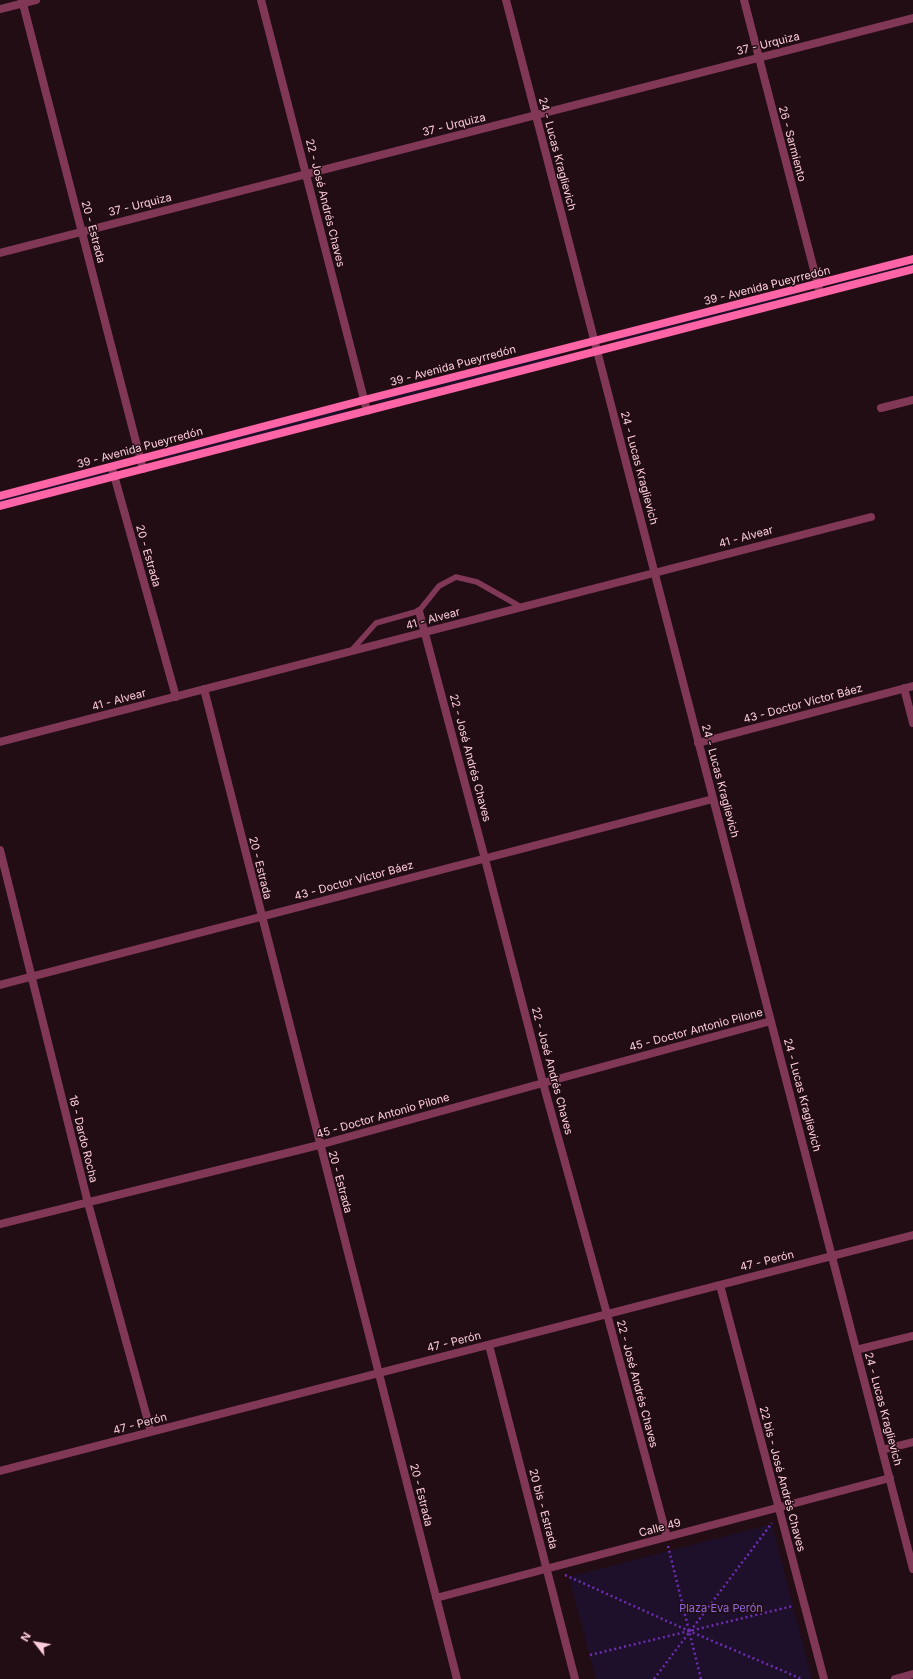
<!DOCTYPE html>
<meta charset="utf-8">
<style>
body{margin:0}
#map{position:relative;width:913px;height:1679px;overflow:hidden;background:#210d13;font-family:Inter,sans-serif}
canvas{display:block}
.north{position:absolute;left:16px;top:1623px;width:40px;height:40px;-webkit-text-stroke:3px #210d13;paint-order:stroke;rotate:301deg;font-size:11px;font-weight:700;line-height:16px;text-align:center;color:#ffcdde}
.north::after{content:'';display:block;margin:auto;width:14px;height:18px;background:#ffcdde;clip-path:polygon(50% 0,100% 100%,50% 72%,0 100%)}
</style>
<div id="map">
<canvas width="913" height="1679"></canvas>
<div class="north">N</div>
</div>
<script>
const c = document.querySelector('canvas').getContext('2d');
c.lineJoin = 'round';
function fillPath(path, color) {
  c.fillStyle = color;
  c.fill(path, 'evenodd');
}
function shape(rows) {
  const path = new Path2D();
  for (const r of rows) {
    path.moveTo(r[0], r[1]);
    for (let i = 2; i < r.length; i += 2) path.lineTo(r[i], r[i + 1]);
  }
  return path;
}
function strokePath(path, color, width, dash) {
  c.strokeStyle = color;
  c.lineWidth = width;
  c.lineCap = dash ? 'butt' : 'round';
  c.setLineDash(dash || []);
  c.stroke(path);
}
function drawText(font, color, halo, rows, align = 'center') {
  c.font = font + ' Inter,sans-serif';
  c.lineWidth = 3;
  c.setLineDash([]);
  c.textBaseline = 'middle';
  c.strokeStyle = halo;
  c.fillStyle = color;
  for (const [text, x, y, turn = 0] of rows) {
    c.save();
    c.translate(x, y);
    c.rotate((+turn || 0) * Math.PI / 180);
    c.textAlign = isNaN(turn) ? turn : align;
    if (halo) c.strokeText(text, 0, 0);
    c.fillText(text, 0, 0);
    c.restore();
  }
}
fillPath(shape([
 [913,261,913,265,835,285,834,281],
 [796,292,797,295,616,342,615,338],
 [558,353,559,357,378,403,377,400],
 [345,409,346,412,164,459,163,455],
 [108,471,109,475,0,503,0,499],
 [772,1524,812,1679,596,1679,569,1577]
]), '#1e102b');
strokePath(shape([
 [668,1546,701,1679],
 [565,1575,689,1631,802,1679],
 [590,1655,793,1606],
 [654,1679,772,1523]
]), '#6e2db3', 2.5, [2, 3]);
strokePath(shape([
 [351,651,376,623,419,611,439,586,456,577,477,582,521,607]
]), '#803856', 5.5);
strokePath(shape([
 [22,0,143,469],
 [261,0,367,411],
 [506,0,913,1569],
 [744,0,820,293],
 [0,9,36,0],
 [0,253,913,18],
 [881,408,913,400],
 [112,468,176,697],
 [419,611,485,859,543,1083,607,1314,667,1537],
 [904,688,913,723],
 [204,689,457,1679],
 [0,742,871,517],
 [698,743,913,686],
 [0,850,88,1203,151,1432],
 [0,985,713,799],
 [0,1224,319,1145,543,1083,771,1021],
 [720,1285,824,1679],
 [489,1345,575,1679],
 [856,1350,913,1336],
 [882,1450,913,1442],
 [0,1471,913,1235],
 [436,1598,890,1478],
 [895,1679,913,1674]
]), '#803856', 8);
strokePath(shape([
 [0,496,364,400,913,259],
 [0,506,913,269]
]), '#ff64a7', 8);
drawText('11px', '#ffcdde', '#210d13', [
 ["37 - Urquiza",768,44,-14],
 ["37 - Urquiza",454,125,-14],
 ["26 - Sarmiento",792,144,75],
 ["24 - Lucas Kraglievich",557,154,75],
 ["22 - José Andrés Chaves",325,203,76],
 ["37 - Urquiza",140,205,-14],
 ["20 - Estrada",93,232,75],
 ["39 - Avenida Pueyrredón",767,286,-14],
 ["39 - Avenida Pueyrredón",453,366,-15],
 ["39 - Avenida Pueyrredón",140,448,-15],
 ["24 - Lucas Kraglievich",639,468,75],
 ["41 - Alvear",746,537,-15],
 ["20 - Estrada",148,556,74],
 ["41 - Alvear",433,619,-15],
 ["41 - Alvear",119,700,-15],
 ["43 - Doctor Víctor Báez",803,704,-15],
 ["22 - José Andrés Chaves",470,758,75],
 ["24 - Lucas Kraglievich",720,781,75],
 ["20 - Estrada",260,868,76],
 ["43 - Doctor Víctor Báez",354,881,-15],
 ["45 - Doctor Antonio Pilone",696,1030,-15],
 ["22 - José Andrés Chaves",552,1071,75],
 ["24 - Lucas Kraglievich",802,1095,75],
 ["45 - Doctor Antonio Pilone",383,1116,-16],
 ["18 - Dardo Rocha",83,1139,76],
 ["20 - Estrada",340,1182,75],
 ["47 - Perón",767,1261,-14],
 ["47 - Perón",454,1342,-14],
 ["22 - José Andrés Chaves",637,1384,75],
 ["24 - Lucas Kraglievich",883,1409,75],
 ["47 - Perón",140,1424,-15],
 ["22 bis - José Andrés Chaves",782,1479,75],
 ["20 - Estrada",421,1495,76],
 ["20 bis - Estrada",543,1509,75],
 ["Calle 49",660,1528,-15]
]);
drawText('11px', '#8e6ae2', '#210d13', [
 ["Plaza Eva Perón",721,1609]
]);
</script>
